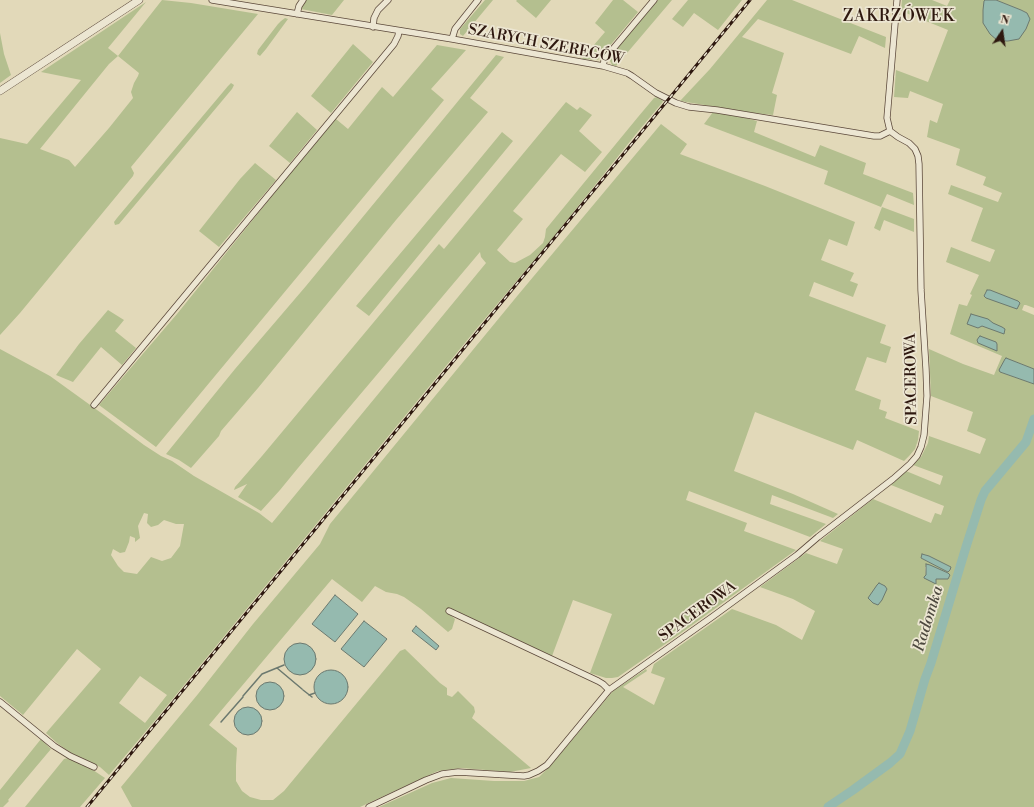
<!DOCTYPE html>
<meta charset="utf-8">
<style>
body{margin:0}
#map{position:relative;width:1034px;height:807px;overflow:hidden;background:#e2d9b9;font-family:"Libre Bodoni",serif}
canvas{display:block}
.north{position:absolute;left:982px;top:12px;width:40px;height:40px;-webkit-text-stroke:3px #ece6d2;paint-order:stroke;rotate:13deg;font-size:11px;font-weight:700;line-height:16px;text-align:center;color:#2e180f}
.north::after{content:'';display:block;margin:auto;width:14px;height:18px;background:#2e180f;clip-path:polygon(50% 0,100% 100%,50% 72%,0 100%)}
</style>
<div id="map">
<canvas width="1034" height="807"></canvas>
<div class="north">N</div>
</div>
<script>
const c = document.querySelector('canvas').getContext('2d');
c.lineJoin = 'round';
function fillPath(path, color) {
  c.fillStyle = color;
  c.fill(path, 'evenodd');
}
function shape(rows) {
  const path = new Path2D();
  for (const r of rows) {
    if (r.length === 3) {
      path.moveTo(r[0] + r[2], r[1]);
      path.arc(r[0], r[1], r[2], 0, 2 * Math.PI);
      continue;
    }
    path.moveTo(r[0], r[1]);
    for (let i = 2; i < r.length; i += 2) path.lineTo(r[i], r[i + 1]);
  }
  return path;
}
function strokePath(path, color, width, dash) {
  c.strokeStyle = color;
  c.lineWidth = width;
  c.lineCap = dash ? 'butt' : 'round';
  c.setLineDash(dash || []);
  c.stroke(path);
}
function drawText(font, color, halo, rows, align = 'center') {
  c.font = font + ' "Libre Bodoni",serif';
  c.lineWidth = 3.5;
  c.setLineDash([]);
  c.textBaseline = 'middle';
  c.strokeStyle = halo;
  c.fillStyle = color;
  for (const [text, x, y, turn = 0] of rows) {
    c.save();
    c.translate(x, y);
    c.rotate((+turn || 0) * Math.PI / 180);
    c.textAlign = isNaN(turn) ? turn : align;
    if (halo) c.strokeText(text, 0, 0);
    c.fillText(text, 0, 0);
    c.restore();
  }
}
fillPath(shape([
 [162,0,191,3,258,14,131,167,134,173,133,176,20,313,0,335,0,138,27,144,81,80,41,72,146,2,108,48,118,56],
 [118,56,139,73,138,76,134,83,131,92,133,98,109,128,75,167,69,160,40,149,109,64],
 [306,0,344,0,332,15,301,9],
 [485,0,493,0,463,36,460,34,460,29],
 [517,0,551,0,536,18,516,1],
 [613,0,623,0,638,12,598,60,582,59,605,32,595,23],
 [658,0,672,0,616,66,612,65,610,61,610,57],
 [688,0,742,0,718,30,694,13,683,27,672,19],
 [767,0,792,0,886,37,885,48,859,36,851,54,758,19,742,37,784,53,772,93,777,95,773,115,754,113,680,101,710,69],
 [902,0,932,0,947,6,950,0,985,0,984,1,1027,13,1021,10,996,0,1034,0,1034,308,1026,305,1024,305,1022,310,1034,315,1034,369,1016,362,1000,372,1034,384,1034,807,379,807,432,783,451,778,494,781,524,781,539,777,552,764,613,691,646,669,647,671,623,687,654,705,665,678,651,673,654,664,732,609,776,625,802,640,815,611,793,599,760,587,806,553,837,564,843,549,820,541,873,499,931,523,935,513,941,515,944,506,891,485,906,471,940,485,943,476,913,465,921,457,928,443,929,436,980,454,986,439,967,431,973,412,931,396,929,349,963,364,994,375,1002,356,950,334,959,304,967,306,972,295,970,294,979,275,946,262,951,247,990,262,995,250,971,241,983,208,948,194,951,185,998,202,1002,193,983,185,986,177,956,165,960,149,927,137,930,120,937,123,943,104,910,91,908,98,894,97,896,70,928,82,948,30,901,11],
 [923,554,929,556,951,567,950,570,948,572,944,570,921,558],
 [925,567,934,567,948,573,941,579,924,577,926,575],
 [285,18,288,19,266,49,260,56,257,54,258,50,278,24,281,21],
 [0,33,4,54,11,75,0,83],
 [353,44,373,62,331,113,311,96],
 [437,45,466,50,431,89,444,100,156,447,99,405,177,314,313,145,336,119,348,129,382,87,393,97],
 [496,55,504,57,470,98,488,112,396,220,258,388,221,431,219,436,191,468,179,460,166,454,235,369,306,286],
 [231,83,234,85,232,89,119,224,115,225,114,222,117,218,228,86],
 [657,97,663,101,662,103,636,134,551,240,478,327,157,718,109,775,100,767,71,753,57,743,46,733,101,669,77,649,23,715,0,696,0,349,50,376,104,415,144,445,161,456,172,461,194,476,259,513,272,523,486,263,481,257,480,252,415,329,380,371,298,468,280,490,261,511,238,497,247,484,234,490,235,487,262,456,439,244,444,249,566,102,577,110,580,107,592,115,579,131,602,152,585,172,561,154,513,211,523,219,497,250,510,262,515,263,530,255,543,243,545,237,546,229,638,117,654,98],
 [144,513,148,514,147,523,151,527,158,525,164,520,176,524,184,524,180,546,171,558,162,561,151,557,137,574,124,572,118,566,111,555,113,549,120,553,125,552,129,542,130,536,135,538,135,542,140,538,138,526],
 [140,676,167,695,145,723,119,703],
 [297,112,317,130,290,163,269,146],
 [713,112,738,116,757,121,754,132,815,157,820,145,866,163,863,174,913,193,914,205,887,194,881,207,824,184,828,171,704,124],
 [661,124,687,144,680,154,765,186,855,222,847,246,829,239,821,260,854,273,850,281,858,284,853,297,814,282,809,296,886,325,880,343,891,347,886,363,867,357,855,390,881,400,879,409,887,412,885,418,919,431,918,440,915,449,910,455,904,461,857,440,853,450,755,412,734,471,793,494,838,514,833,518,772,495,770,504,826,524,810,537,689,491,686,500,747,523,744,531,796,550,684,631,618,677,612,678,606,678,590,673,612,614,573,600,552,656,451,609,447,612,455,619,452,629,448,632,421,609,404,597,397,594,386,592,375,586,362,602,332,579,209,725,237,748,236,765,236,781,242,791,250,797,261,800,273,800,284,791,400,651,405,649,440,683,447,688,447,695,452,697,458,691,474,707,475,712,472,718,531,768,510,772,462,768,438,771,360,807,132,807,121,787,198,694,253,624,320,544,330,524,518,295],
 [502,132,513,141,432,239,369,316,356,306,469,172],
 [255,163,276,180,219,247,199,231,240,179],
 [882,207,914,219,914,232,884,220,880,231,874,228],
 [108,310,124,320,115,331,136,348,122,365,101,347,73,382,56,375,79,344],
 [41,739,51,749,8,800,9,801,3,807,0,807,0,790],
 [68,758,81,763,93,770,105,778,80,807,25,807,64,759]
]), '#b4bf8f');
const water = shape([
 [985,0,996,0,1021,10,1027,13,1030,19,1026,29,1019,39,1008,41,998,41,990,34,983,23,983,10,984,1,985,0],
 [987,290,990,290,1018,301,1020,303,1017,309,986,298,984,296,987,290],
 [971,314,988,319,993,323,1002,327,1005,329,1004,334,982,326,978,328,967,324,971,314],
 [980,336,996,342,997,344,997,351,978,343,977,340,979,337,980,336],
 [1006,358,1034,369,1034,384,1000,372,999,370,1005,359,1006,358],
 [922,554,929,556,951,567,950,570,948,572,944,570,921,558,922,554],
 [926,564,930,565,948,573,950,575,948,579,936,579,936,584,924,578,924,577,926,575,926,564],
 [879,583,885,586,887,589,882,600,878,605,873,603,868,598,877,585,879,583],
 [335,595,358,614,335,642,312,624,335,595],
 [364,621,387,639,364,667,341,649,364,621],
 [416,626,439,646,436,650,412,631,416,626],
 [300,659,16],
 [331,687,17],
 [270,696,14],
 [248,721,14]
]);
fillPath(water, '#95baaf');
strokePath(water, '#6c796f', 1);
strokePath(shape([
 [277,668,302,689],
 [303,690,312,697],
 [309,695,315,693],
 [243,696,262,674,284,665],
 [221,722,243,697]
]), '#6c796f', 1.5);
strokePath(shape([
 [828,807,853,790,890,763,900,754,910,731,925,679,931,663,966,547,981,500,985,491,1026,442,1034,419]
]), '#95baaf', 9);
const minor = shape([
 [212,0,452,39,603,66,627,73,632,76,656,93,676,103,689,107,717,110,874,136,880,136,890,131],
 [297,14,299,6,303,0],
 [373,27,374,18,378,10,388,0],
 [452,39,455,29,478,0],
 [603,66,604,61,607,56,654,0],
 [94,405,365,79,394,44,398,36,399,31],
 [449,611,598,681,603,684,609,690],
 [0,702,54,746,70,756,94,767],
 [369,807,426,780,442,774,458,772,524,776,529,775,538,771,547,765,609,690,712,617,797,555,818,537,893,479,910,464,917,456,921,447,924,435,927,396,926,369,921,290,919,164,918,156,915,149,909,143,898,137,890,131,887,118,897,0]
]);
const tertiary = shape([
 [0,91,139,0]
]);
strokePath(minor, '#5b483a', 7);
strokePath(tertiary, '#5b483a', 8);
strokePath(minor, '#ece6d2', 5.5);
strokePath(tertiary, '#ece6d2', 7);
const rail = shape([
 [87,807,750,0]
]);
strokePath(rail, '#2e180f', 3);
strokePath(rail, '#ece6d2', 1.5, [4.5]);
drawText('15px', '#2e180f', '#ece6d2', [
 ["SZARYCH SZEREGÓW",546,45,11],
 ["SPACEROWA",912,379,-91],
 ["SPACEROWA",698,612,-36]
]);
c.letterSpacing = '1px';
drawText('16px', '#2e180f', '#ece6d2', [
 ["ZAKRZÓWEK",899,17]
]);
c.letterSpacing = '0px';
drawText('italic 16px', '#4d493f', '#ece6d2', [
 ["Radomka",929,619,-73]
]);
</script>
